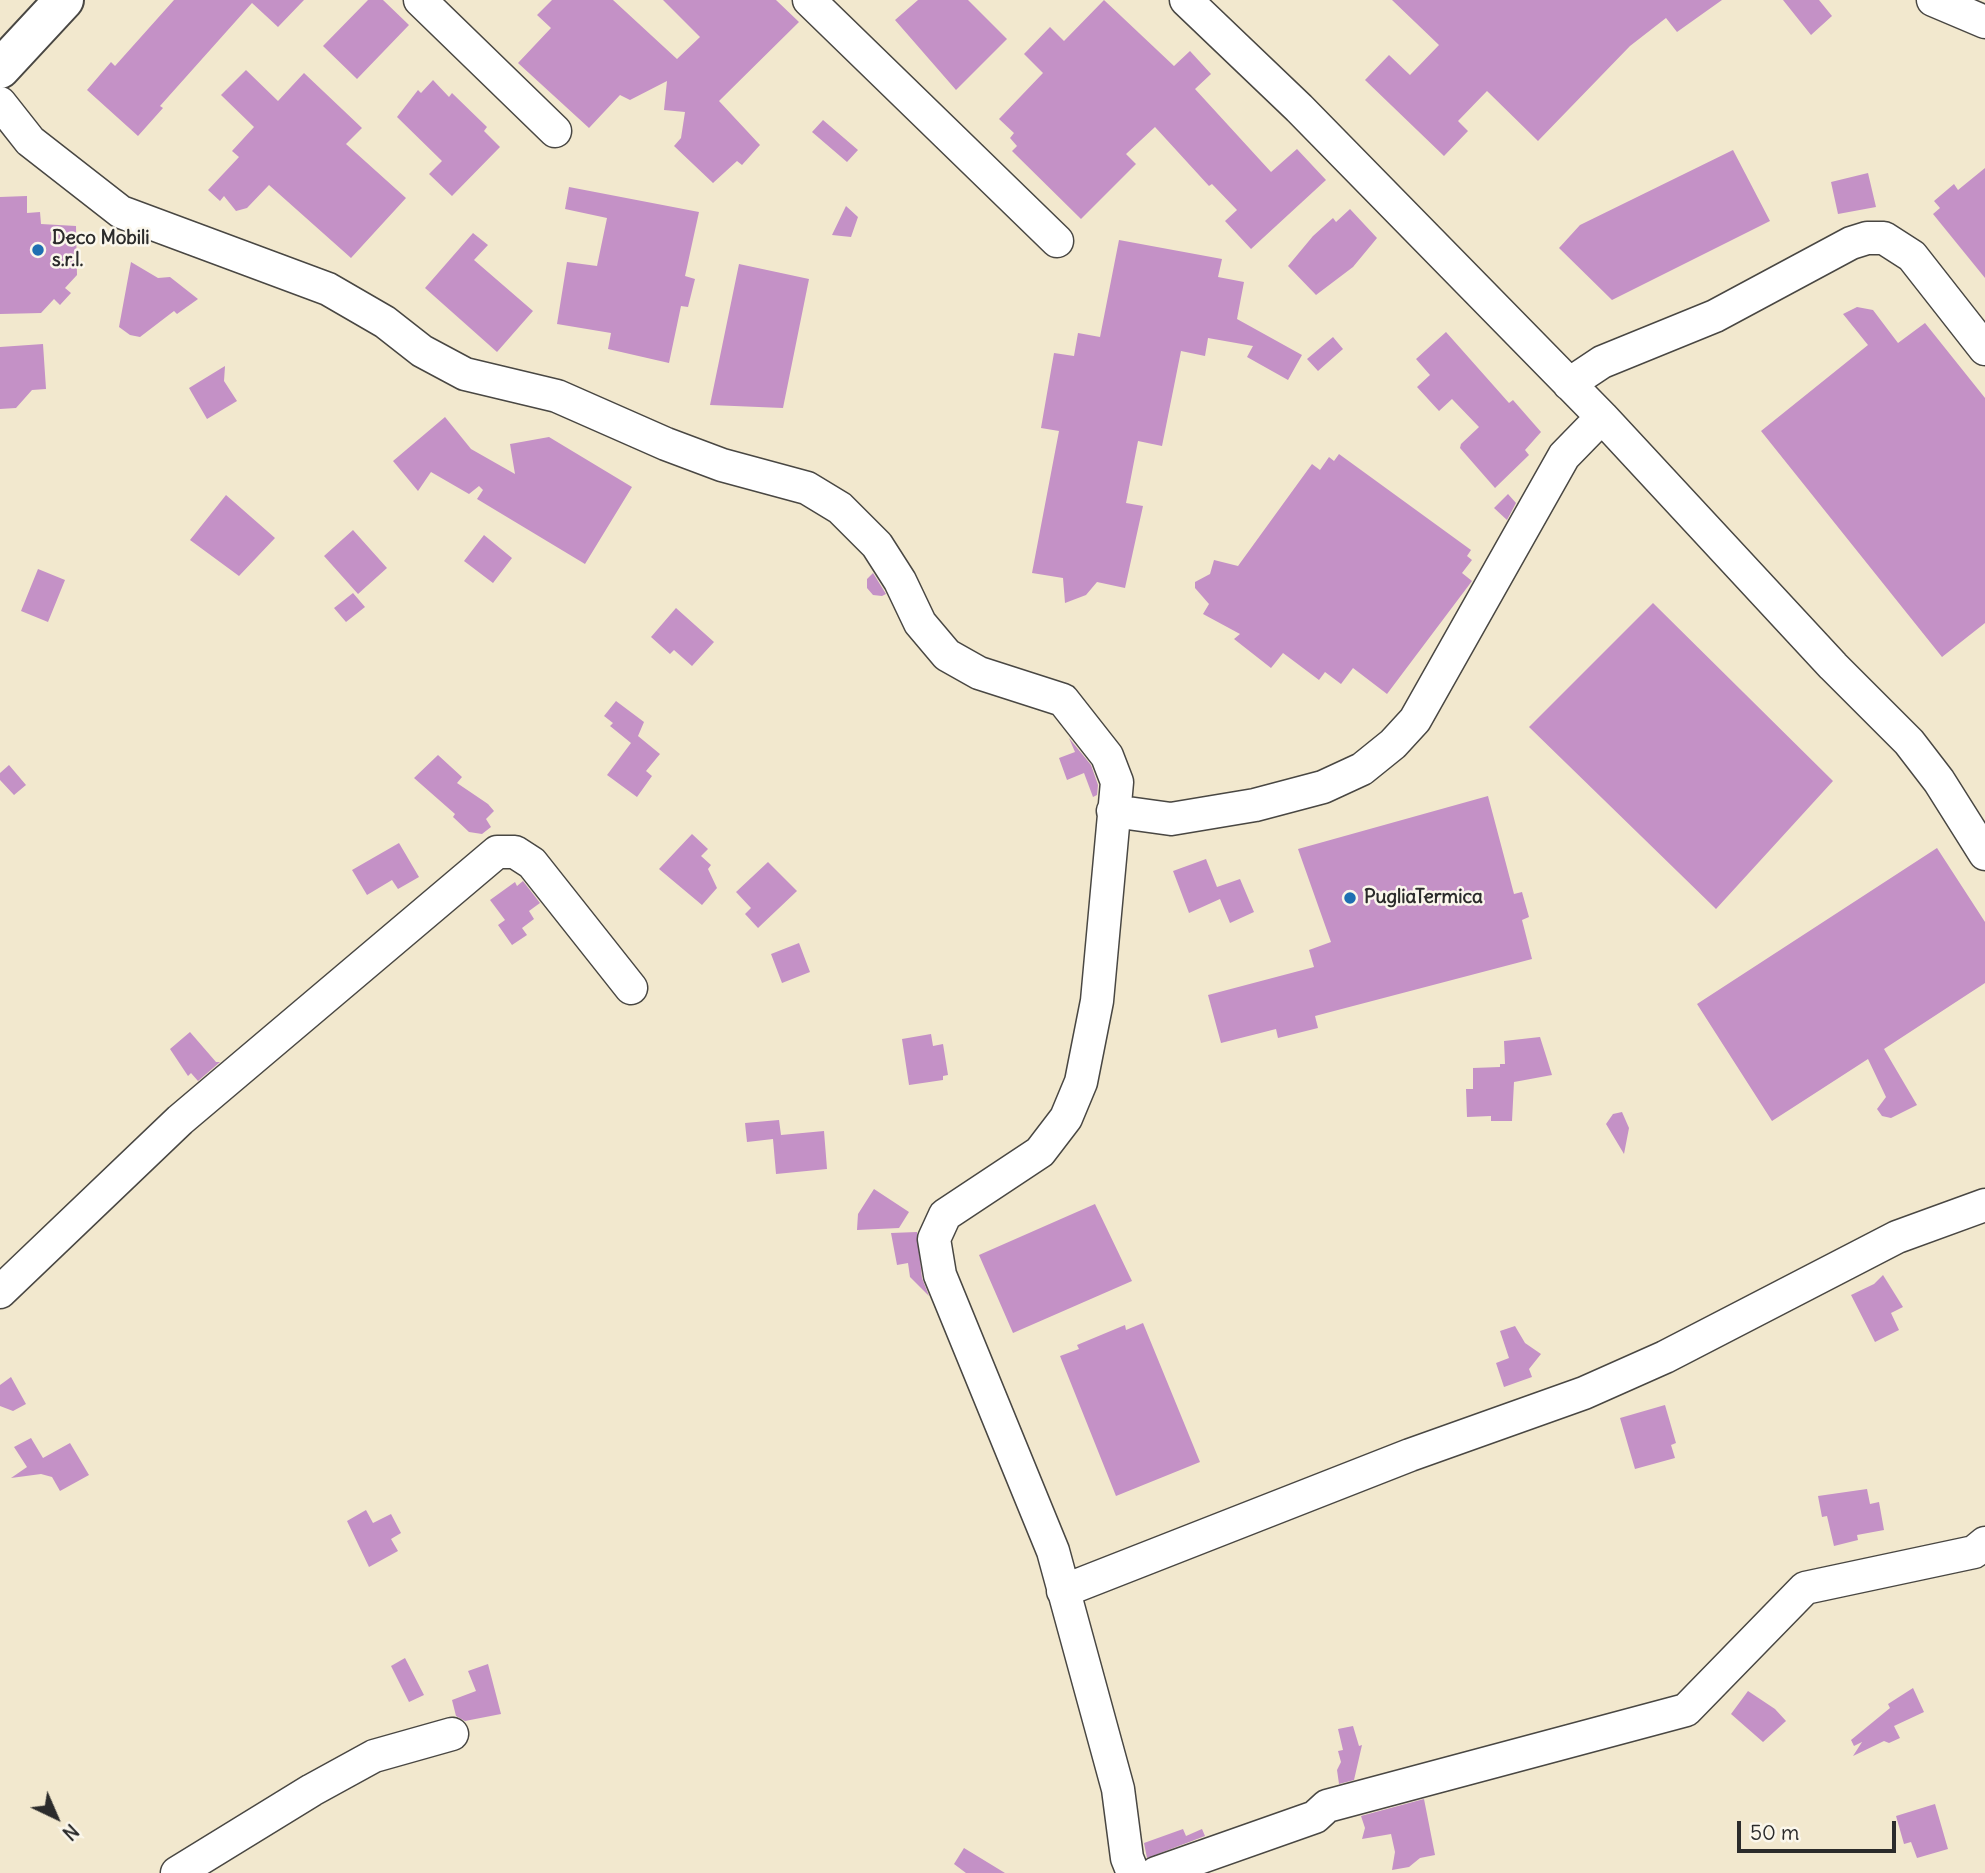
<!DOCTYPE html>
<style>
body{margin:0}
#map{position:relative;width:1985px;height:1873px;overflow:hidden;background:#f2e8ce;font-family:Delius,sans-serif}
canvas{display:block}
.north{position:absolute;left:21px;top:1782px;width:70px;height:70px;-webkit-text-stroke:5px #fbf7ec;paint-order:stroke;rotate:136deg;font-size:19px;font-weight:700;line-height:28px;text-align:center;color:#2b2b2b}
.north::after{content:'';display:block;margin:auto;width:24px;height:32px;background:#2b2b2b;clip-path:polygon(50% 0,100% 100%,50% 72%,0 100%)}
.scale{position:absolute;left:1737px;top:1821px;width:159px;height:32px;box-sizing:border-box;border:4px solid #2b2b2b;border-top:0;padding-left:9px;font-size:21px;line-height:24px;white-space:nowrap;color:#2b2b2b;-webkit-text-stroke:5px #fbf7ec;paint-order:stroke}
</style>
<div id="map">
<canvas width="1985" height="1873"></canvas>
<div class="north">N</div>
<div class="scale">50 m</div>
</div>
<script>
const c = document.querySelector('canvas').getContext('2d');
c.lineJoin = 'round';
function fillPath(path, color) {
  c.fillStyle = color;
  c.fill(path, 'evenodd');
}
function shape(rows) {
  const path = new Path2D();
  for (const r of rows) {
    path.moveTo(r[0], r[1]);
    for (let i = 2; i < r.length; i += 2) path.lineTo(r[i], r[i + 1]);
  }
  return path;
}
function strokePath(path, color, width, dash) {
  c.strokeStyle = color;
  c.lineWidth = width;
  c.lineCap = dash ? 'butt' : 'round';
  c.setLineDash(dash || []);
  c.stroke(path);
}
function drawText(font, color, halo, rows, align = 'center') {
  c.font = font + ' Delius,sans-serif';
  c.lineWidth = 5;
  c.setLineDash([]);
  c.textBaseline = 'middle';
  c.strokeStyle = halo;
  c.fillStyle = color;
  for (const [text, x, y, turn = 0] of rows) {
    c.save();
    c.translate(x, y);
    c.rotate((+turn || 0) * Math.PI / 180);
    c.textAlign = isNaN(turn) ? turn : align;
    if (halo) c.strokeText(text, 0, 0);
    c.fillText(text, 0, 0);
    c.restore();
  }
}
fillPath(shape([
 [174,0,304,0,278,27,252,3,160,106,163,108,138,136,87,90,111,62,115,66],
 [368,0,383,0,409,25,357,79,323,46],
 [552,0,613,0,677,59,700,37,663,0,776,0,799,22,719,101,760,145,742,165,737,161,713,183,674,146,681,138,685,112,664,110,667,81,630,100,620,95,589,128,518,63,551,28,537,15],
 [918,0,968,0,1007,39,956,90,895,20],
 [1104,0,1174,66,1190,51,1211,74,1195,89,1271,172,1297,149,1326,180,1251,249,1225,221,1237,210,1212,184,1209,186,1155,127,1126,154,1136,164,1081,219,1012,151,1017,146,1010,138,1014,133,999,119,1043,73,1024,54,1050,27,1064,41],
 [1392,0,1722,0,1677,32,1666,18,1630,46,1538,141,1487,91,1458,121,1468,131,1444,156,1365,80,1389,55,1410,75,1439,45],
 [1783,0,1819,0,1832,16,1811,35],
 [246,70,278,101,304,73,362,128,346,144,406,198,351,258,269,185,247,208,236,211,224,196,220,201,208,190,239,157,232,151,254,127,221,95],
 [433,80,449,97,452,93,487,127,484,131,500,147,452,196,429,174,442,161,397,117,418,90,421,93],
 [823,120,858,150,847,162,812,132],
 [1733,150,1770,221,1612,300,1559,248,1580,225],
 [1985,168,1985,278,1933,214,1940,208,1934,201,1954,184,1958,190],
 [1868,173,1876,207,1838,214,1831,182],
 [569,187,699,212,685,276,695,279,688,307,681,306,669,363,608,349,611,333,557,324,567,262,597,266,607,218,565,209],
 [27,196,27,213,40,212,41,224,76,226,77,275,65,288,71,293,60,305,54,299,41,313,0,314,0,197],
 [846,206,858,217,851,237,832,235],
 [1350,209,1377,238,1353,267,1316,295,1288,266,1313,236,1333,218,1336,222],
 [473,233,488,245,474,260,533,311,497,352,425,288],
 [1119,240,1222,259,1218,277,1244,282,1237,319,1302,355,1288,380,1247,357,1253,346,1208,338,1205,356,1181,351,1162,446,1138,441,1126,503,1143,506,1125,588,1097,582,1086,595,1065,603,1063,578,1032,573,1059,431,1041,428,1054,353,1074,356,1078,333,1100,337],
 [131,262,158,278,170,277,198,299,177,314,174,311,140,337,130,335,119,327],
 [739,264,809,279,783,408,710,405],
 [1857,307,1873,310,1898,343,1925,323,1985,398,1985,623,1942,657,1761,431,1868,345,1843,314],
 [1446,332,1509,403,1513,400,1541,432,1525,450,1529,455,1495,488,1460,448,1461,444,1479,427,1452,399,1439,411,1417,387,1430,375,1416,359],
 [1333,337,1343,349,1318,371,1307,359],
 [43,344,46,389,32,390,16,408,0,409,0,347],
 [225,366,224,381,237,401,207,419,189,388],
 [445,417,471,449,515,474,510,444,549,437,632,487,585,564,477,499,483,490,479,486,469,494,431,472,418,491,393,461],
 [1339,454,1471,550,1467,556,1472,560,1462,573,1472,581,1387,694,1353,668,1341,684,1325,672,1319,680,1283,653,1271,668,1234,639,1240,634,1203,614,1209,604,1195,588,1195,582,1210,574,1214,560,1238,566,1312,464,1320,470,1329,457,1334,461],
 [1508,494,1516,503,1507,520,1494,508],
 [226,495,275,538,239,576,190,540],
 [353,530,387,568,358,594,324,556],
 [484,535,512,558,493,583,464,561],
 [38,569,65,580,48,622,21,611],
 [873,573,886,594,882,596,873,595,867,588,867,579],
 [353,593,365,607,346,622,334,608],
 [1653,603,1833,781,1716,909,1529,727],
 [676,608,714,642,692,666,674,650,670,654,651,637],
 [616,701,644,722,638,736,660,754,646,771,652,776,637,797,607,775,631,743,610,726,613,723,604,716],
 [1069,738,1091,765,1098,785,1097,795,1093,797,1084,773,1067,780,1059,758,1075,752],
 [438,755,462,777,457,783,488,804,494,811,486,819,491,827,482,834,469,832,453,817,455,814,414,778],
 [9,765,26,785,14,795,0,780,0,773],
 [1488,796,1514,894,1522,892,1529,917,1522,920,1532,959,1315,1016,1318,1028,1278,1038,1276,1029,1221,1043,1208,995,1314,967,1309,950,1331,942,1298,849],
 [692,834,708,849,701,856,711,865,708,869,717,888,702,905,659,869],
 [399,843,419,877,398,889,392,880,367,895,352,870],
 [1937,848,1985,922,1985,983,1884,1049,1917,1105,1891,1118,1882,1116,1877,1109,1886,1097,1868,1059,1772,1121,1697,1004],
 [1206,859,1217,887,1240,879,1254,912,1230,923,1220,899,1189,913,1173,871],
 [768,862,797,891,758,928,745,914,751,908,736,892],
 [523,881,540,903,529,911,534,919,522,928,527,935,512,945,498,925,505,920,490,900,515,882,517,886],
 [799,943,810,972,782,983,771,954],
 [190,1032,216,1062,220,1062,198,1081,191,1073,188,1076,170,1049],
 [931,1034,933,1046,943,1044,948,1075,943,1076,943,1080,909,1085,902,1039],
 [1540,1037,1552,1075,1514,1082,1512,1121,1491,1121,1491,1116,1467,1117,1466,1089,1473,1089,1473,1068,1500,1067,1500,1064,1505,1064,1504,1041],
 [1622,1112,1629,1128,1624,1154,1606,1124,1613,1114],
 [779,1120,781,1135,824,1131,827,1169,776,1174,773,1139,747,1142,745,1123],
 [874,1189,909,1212,899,1228,857,1230,858,1214],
 [1095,1204,1132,1281,1013,1333,979,1255],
 [917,1232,922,1278,929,1296,910,1277,908,1263,897,1265,891,1233],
 [1883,1275,1903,1307,1891,1313,1899,1330,1875,1342,1851,1295,1874,1284],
 [1143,1323,1200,1462,1116,1496,1060,1356,1079,1349,1077,1345,1125,1325,1126,1330],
 [1515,1326,1525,1343,1541,1354,1529,1369,1532,1377,1504,1387,1496,1363,1509,1358,1500,1331],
 [11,1377,26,1404,13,1411,0,1406,0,1385],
 [1665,1405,1676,1443,1671,1445,1675,1458,1635,1469,1620,1418],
 [31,1438,43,1458,70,1443,89,1475,60,1491,52,1477,41,1474,11,1478,27,1467,14,1447],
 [1867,1489,1870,1504,1879,1502,1884,1530,1857,1535,1858,1540,1834,1546,1827,1516,1822,1517,1818,1496],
 [366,1510,373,1523,391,1514,401,1533,391,1539,398,1551,369,1567,347,1521],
 [405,1658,424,1695,409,1702,391,1666],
 [488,1664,501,1714,465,1721,456,1716,452,1700,476,1691,468,1671],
 [1913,1688,1924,1712,1894,1726,1900,1738,1889,1743,1884,1741,1853,1756,1862,1742,1854,1746,1851,1740,1890,1708,1888,1704],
 [1748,1691,1775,1709,1786,1721,1763,1742,1731,1714],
 [1353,1726,1359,1746,1362,1745,1354,1780,1339,1784,1337,1770,1341,1762,1338,1751,1343,1750,1338,1729],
 [1424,1799,1435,1855,1420,1858,1409,1867,1392,1870,1395,1852,1391,1834,1362,1839,1365,1828,1361,1816],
 [1935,1804,1948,1849,1917,1858,1911,1842,1904,1844,1896,1816],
 [1183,1829,1186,1836,1202,1829,1205,1836,1147,1858,1144,1843],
 [964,1848,1005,1873,966,1873,954,1864]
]), '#c491c6');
const minor = shape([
 [420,0,555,131],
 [809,0,1057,241],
 [1186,0,1299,108,1602,417,1833,666,1909,742,1939,781,1985,854],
 [1933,0,1985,22],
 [0,103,30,141,121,212,328,289,385,322,422,351,465,374,557,396,666,444,722,465,807,488,840,508,877,545,900,581,920,623,947,655,979,673,1063,700,1107,756,1117,782,1097,1001,1081,1082,1066,1118,1040,1152,945,1215,934,1239,940,1275,1053,1551,1118,1789,1127,1858,1133,1873],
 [1569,384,1602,362,1715,316,1851,243,1867,238,1884,238,1912,256,1985,349],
 [1113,811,1171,819,1255,805,1323,787,1362,769,1393,744,1415,720,1564,456,1602,417],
 [0,1292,180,1120,497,852,515,852,532,863,631,988],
 [1063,1591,1410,1455,1584,1393,1665,1357,1897,1237,1985,1205],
 [177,1873,312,1790,374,1756,452,1734],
 [1156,1873,1315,1817,1327,1806,1686,1710,1805,1588,1974,1552,1985,1543]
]);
const major = shape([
 [0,69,64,0]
]);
strokePath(minor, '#494743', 35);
strokePath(major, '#494743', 42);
strokePath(minor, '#fff', 32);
strokePath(major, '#fff', 38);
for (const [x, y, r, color] of [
 [38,250,7,"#1f6fb2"],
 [1350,898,7,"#1f6fb2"]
]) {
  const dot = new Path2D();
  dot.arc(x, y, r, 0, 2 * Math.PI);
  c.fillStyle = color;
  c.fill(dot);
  strokePath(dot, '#fbf7ec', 2.5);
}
drawText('bold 19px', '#2b2b2b', '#fbf7ec', [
 ["Deco Mobili",52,239],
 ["s.r.l.",52,261],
 ["PugliaTermica",1364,898]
], 'left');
</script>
